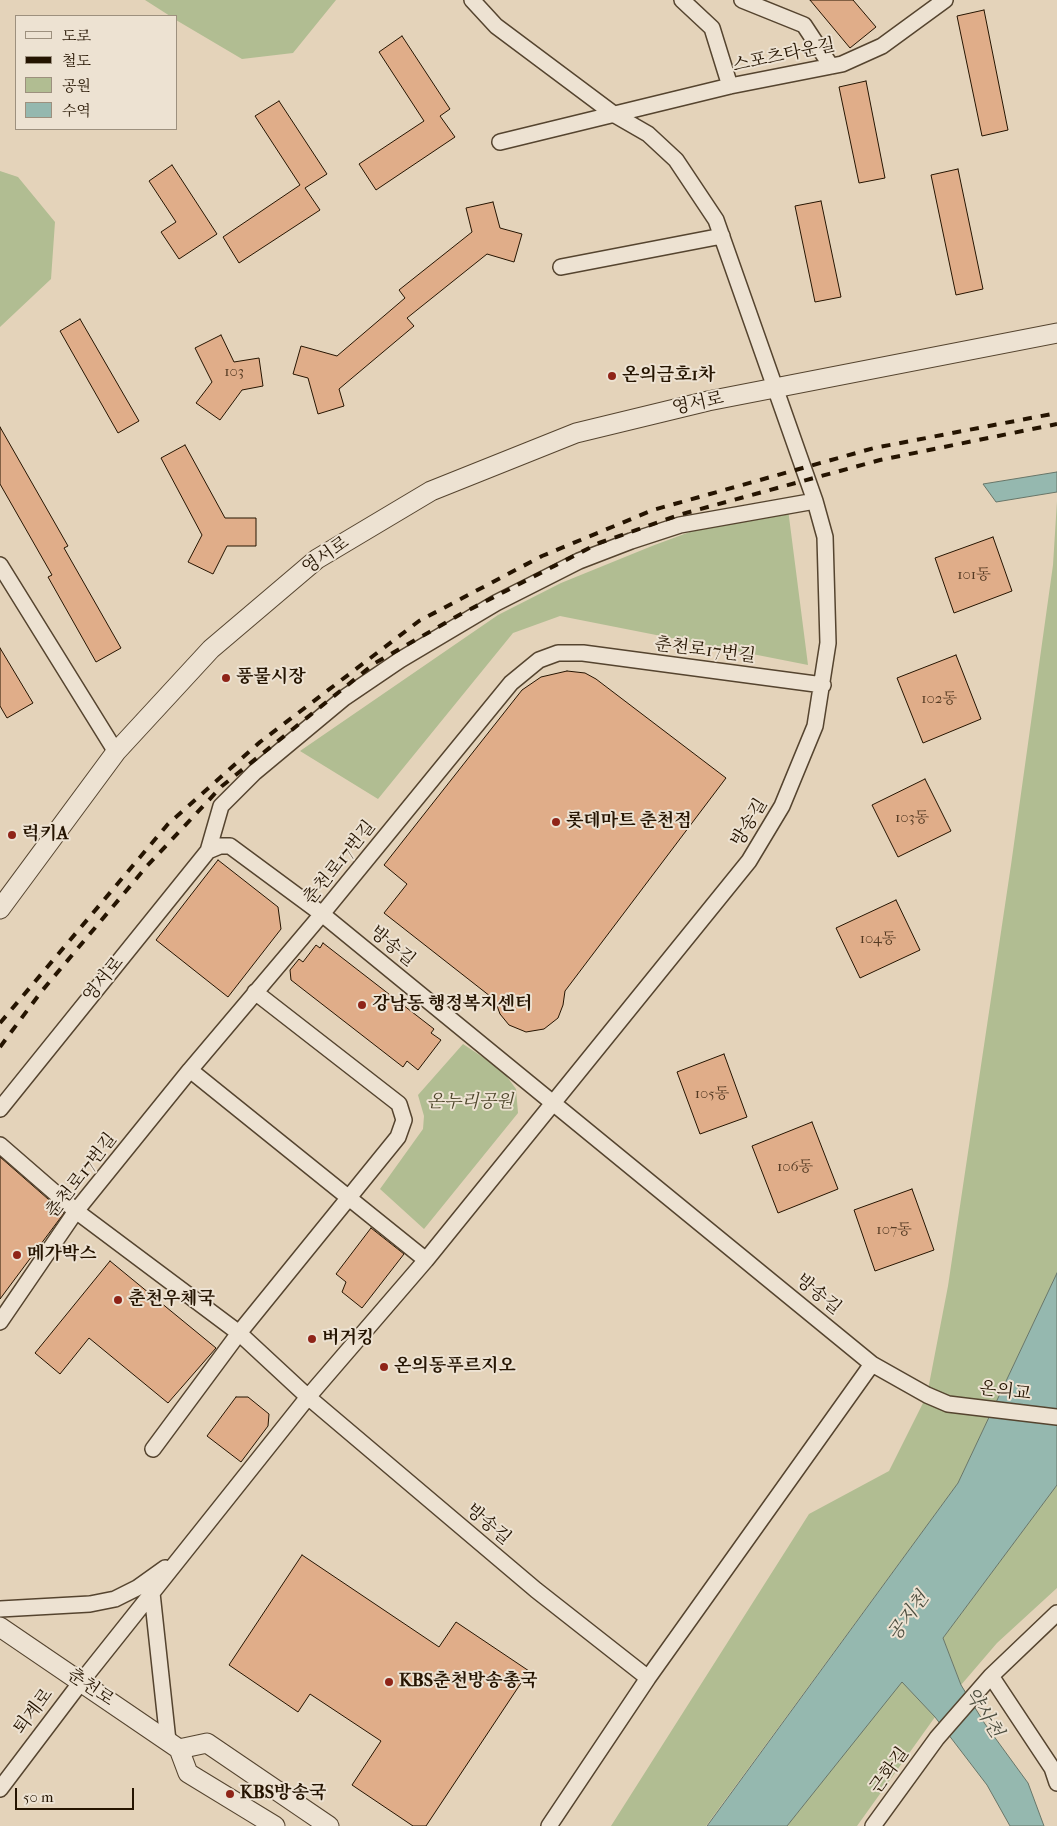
<!DOCTYPE html>
<meta charset="utf-8">
<style>
body{margin:0}
#map{position:relative;width:1057px;height:1826px;overflow:hidden;background:#e4d3ba;font-family:"IM FELL French Canon","Noto Serif KR",serif}
canvas{display:block}
.legend{position:absolute;left:15px;top:15px;width:162px;height:115px;box-sizing:border-box;background:#ede2d2;border:1px solid #9d907e;margin:0;padding:6px 9px;list-style:none;font-size:15px;color:#251401}
.legend li{display:flex;align-items:center;gap:10px;height:25px}
.legend b{width:25px;border:1px solid #9d907e}
.scale{position:absolute;left:15px;top:1788px;width:119px;height:22px;box-sizing:border-box;border:2px solid #251401;border-top:0;padding-left:6px;font-size:15px;line-height:18px;white-space:nowrap;color:#251401;-webkit-text-stroke:4px #ede2d2;paint-order:stroke}
</style>
<div id="map">
<canvas width="1057" height="1826"></canvas>
<ul class="legend">
<li><b style="height:6px;background:#ede2d2"></b>도로</li>
<li><b style="height:6px;background:#251401"></b>철도</li>
<li><b style="height:14px;background:#b1bd92"></b>공원</li>
<li><b style="height:14px;background:#95b8af"></b>수역</li>
</ul>
<div class="scale">50 m</div>
</div>
<script>
const c = document.querySelector('canvas').getContext('2d');
c.lineJoin = 'round';
function fillPath(path, color) {
  c.fillStyle = color;
  c.fill(path, 'evenodd');
}
function shape(rows) {
  const path = new Path2D();
  for (const r of rows) {
    path.moveTo(r[0], r[1]);
    for (let i = 2; i < r.length; i += 2) path.lineTo(r[i], r[i + 1]);
  }
  return path;
}
function strokePath(path, color, width, dash) {
  c.strokeStyle = color;
  c.lineWidth = width;
  c.lineCap = dash ? 'butt' : 'round';
  c.setLineDash(dash || []);
  c.stroke(path);
}
function drawText(font, color, halo, rows, align = 'center') {
  c.font = font + ' "IM FELL French Canon","Noto Serif KR",serif';
  c.lineWidth = 4;
  c.setLineDash([]);
  c.textBaseline = 'middle';
  c.strokeStyle = halo;
  c.fillStyle = color;
  for (const [text, x, y, turn = 0] of rows) {
    c.save();
    c.translate(x, y);
    c.rotate((+turn || 0) * Math.PI / 180);
    c.textAlign = isNaN(turn) ? turn : align;
    if (halo) c.strokeText(text, 0, 0);
    c.fillText(text, 0, 0);
    c.restore();
  }
}
fillPath(shape([
 [145,0,336,0,293,53,242,59,176,20,176,16,170,16],
 [0,171,18,177,55,222,51,279,0,327],
 [1057,501,1057,1273,958,1483,706,1826,611,1826,809,1514,889,1471,927,1395,948,1286,1011,865,1053,565],
 [788,509,808,665,560,616,513,633,378,799,300,751,498,615,561,583,652,546,730,517],
 [463,1044,502,1070,516,1089,518,1113,424,1229,380,1189,423,1129,424,1116,418,1095],
 [1057,1485,1057,1588,997,1643,961,1685,943,1638],
 [902,1681,935,1717,857,1826,787,1826]
]), '#b1bd92');
const water = shape([
 [1057,472,1057,492,996,502,983,484,1057,472],
 [1057,1273,1057,1485,943,1638,961,1685,985,1724,1028,1783,1044,1826,1010,1826,987,1785,935,1717,902,1682,787,1826,707,1826,958,1483,1057,1273]
]);
fillPath(water, '#95b8af');
strokePath(water, '#687669', 1);
const building = shape([
 [810,0,853,0,876,27,850,48,810,0],
 [984,10,1008,130,982,136,957,16,984,10],
 [402,36,450,109,440,116,455,137,376,190,359,164,424,121,379,52,402,36],
 [866,81,885,178,859,183,839,87,866,81],
 [279,101,327,174,305,188,320,210,239,263,223,237,300,185,255,116,279,101],
 [172,165,217,234,179,259,161,232,176,222,149,181,172,165],
 [958,169,983,289,956,295,931,175,958,169],
 [821,201,841,297,815,302,795,206,821,201],
 [493,202,500,228,522,234,514,262,487,254,407,318,414,326,339,389,344,406,318,414,308,378,293,374,301,346,337,356,405,298,399,290,472,232,466,208,493,202],
 [80,319,139,421,118,433,60,331,80,319],
 [221,335,234,362,259,358,263,386,242,390,220,420,196,403,212,382,195,348,221,335],
 [0,427,68,546,64,548,121,648,96,662,48,577,52,575,0,484,0,427],
 [185,445,225,518,256,518,256,546,227,546,213,574,188,562,202,535,161,458,185,445],
 [993,537,1012,591,954,613,935,558,993,537],
 [0,648,33,703,7,718,0,706,0,648],
 [956,655,981,719,923,743,897,678,956,655],
 [567,671,585,673,596,679,726,778,565,991,563,1005,558,1018,544,1029,526,1032,509,1025,500,1014,495,1000,384,913,407,884,384,865,522,690,541,677,567,671],
 [925,779,951,831,898,857,872,805,925,779],
 [218,860,278,907,281,929,228,997,156,940,218,860],
 [896,900,920,950,860,978,836,928,896,900],
 [323,943,434,1029,431,1033,441,1040,418,1070,407,1061,403,1067,291,980,290,970,299,959,303,962,316,945,320,948,323,943],
 [724,1054,747,1117,700,1134,677,1072,724,1054],
 [812,1122,838,1189,778,1213,752,1146,812,1122],
 [0,1157,64,1213,0,1299,0,1157],
 [912,1189,934,1250,875,1271,854,1210,912,1189],
 [371,1228,404,1254,362,1308,342,1292,346,1282,336,1274,371,1228],
 [110,1261,216,1348,168,1403,89,1338,60,1374,35,1353,110,1261],
 [236,1397,248,1397,269,1414,268,1426,241,1462,207,1436,236,1397],
 [302,1555,439,1647,456,1622,529,1671,426,1826,413,1826,352,1785,381,1741,310,1694,298,1712,229,1665,302,1555]
]);
fillPath(building, '#e0ad89');
strokePath(building, '#251401', 1);
const minor = shape([
 [682,0,712,28,730,86],
 [742,0,804,25,831,66],
 [500,142,730,86,842,64,882,46,945,0],
 [561,267,722,236],
 [0,565,116,752],
 [208,851,221,806,255,772,344,698,400,660,496,603,579,561,631,541,680,525,815,501],
 [190,1070,426,1260],
 [0,1109,208,851,220,846,230,846,322,914,872,1364,927,1395,948,1404,1057,1417],
 [0,1145,76,1211,239,1333,308,1397,536,1590,648,1678],
 [0,1322,76,1211,190,1070,322,914,511,683,539,660,558,653,583,653,823,685],
 [153,1449,239,1333,398,1137,404,1120,399,1104,255,992],
 [152,1593,168,1741],
 [0,1609,90,1604,115,1599,137,1588,165,1568],
 [991,1676,1052,1768,1057,1783],
 [0,1789,81,1682,308,1397,426,1260,749,861,782,806,815,726,828,643,825,537,815,501,716,220,676,160,648,134,615,115,496,26,472,0],
 [549,1826,648,1678,872,1364],
 [873,1826,937,1738,991,1676,1057,1613]
]);
const tertiary = shape([
 [0,909,116,752,211,649,317,559,431,491,576,433,708,401,1057,333],
 [0,1627,179,1749,188,1773,275,1826],
 [179,1749,207,1743,329,1826]
]);
strokePath(minor, '#55442f', 18);
strokePath(tertiary, '#55442f', 21);
strokePath(minor, '#ede2d2', 15);
strokePath(tertiary, '#ede2d2', 19);
strokePath(shape([
 [0,1023,168,824,260,742,419,621,542,556,653,510,874,448,1057,413],
 [0,1047,41,992,147,866,222,786,375,663,461,614,599,543,682,514,880,460,1057,424]
]), '#251401', 4, [9, 9]);
for (const [x, y, r, color] of [
 [612,376,5,"#8f2418"],
 [226,678,5,"#8f2418"],
 [556,822,5,"#8f2418"],
 [12,835,5,"#8f2418"],
 [362,1005,5,"#8f2418"],
 [17,1255,5,"#8f2418"],
 [118,1300,5,"#8f2418"],
 [312,1339,5,"#8f2418"],
 [384,1367,5,"#8f2418"],
 [389,1682,5,"#8f2418"],
 [230,1794,5,"#8f2418"]
]) {
  const dot = new Path2D();
  dot.arc(x, y, r, 0, 2 * Math.PI);
  c.fillStyle = color;
  c.fill(dot);
  strokePath(dot, '#ede2d2', 2);
}
drawText('15px', '#543a23', null, [
 ["103",234,372],
 ["101동",974,575],
 ["102동",939,699],
 ["103동",912,818],
 ["104동",878,939],
 ["105동",712,1094],
 ["106동",795,1167],
 ["107동",894,1230]
]);
drawText('18px', '#251401', '#ede2d2', [
 ["스포츠타운길",784,56,-12],
 ["영서로",698,404,-12],
 ["영서로",326,556,-35],
 ["춘천로17번길",705,651,7],
 ["방송길",750,823,-59],
 ["춘천로17번길",340,863,-51],
 ["방송길",392,947,39],
 ["영서로",104,980,-51],
 ["춘천로17번길",82,1176,-52],
 ["방송길",818,1295,39],
 ["온의교",1005,1392,7],
 ["방송길",488,1525,40],
 ["춘천로",90,1688,34],
 ["퇴계로",34,1712,-53],
 ["근화길",890,1771,-54]
]);
drawText('bold 18px', '#251401', '#ede2d2', [
 ["온의금호1차",622,376],
 ["풍물시장",236,678],
 ["롯데마트 춘천점",566,822],
 ["럭키A",22,835],
 ["강남동 행정복지센터",372,1005],
 ["메가박스",27,1255],
 ["춘천우체국",128,1300],
 ["버거킹",322,1339],
 ["온의동푸르지오",394,1367],
 ["KBS춘천방송총국",399,1682],
 ["KBS방송국",240,1794]
], 'left');
drawText('italic 18px', '#4f472c', '#ede2d2', [
 ["온누리공원",470,1103]
]);
drawText('italic 19px', '#4c4d3e', '#ede2d2', [
 ["공지천",909,1617,-54],
 ["약사천",983,1713,58]
]);
</script>
